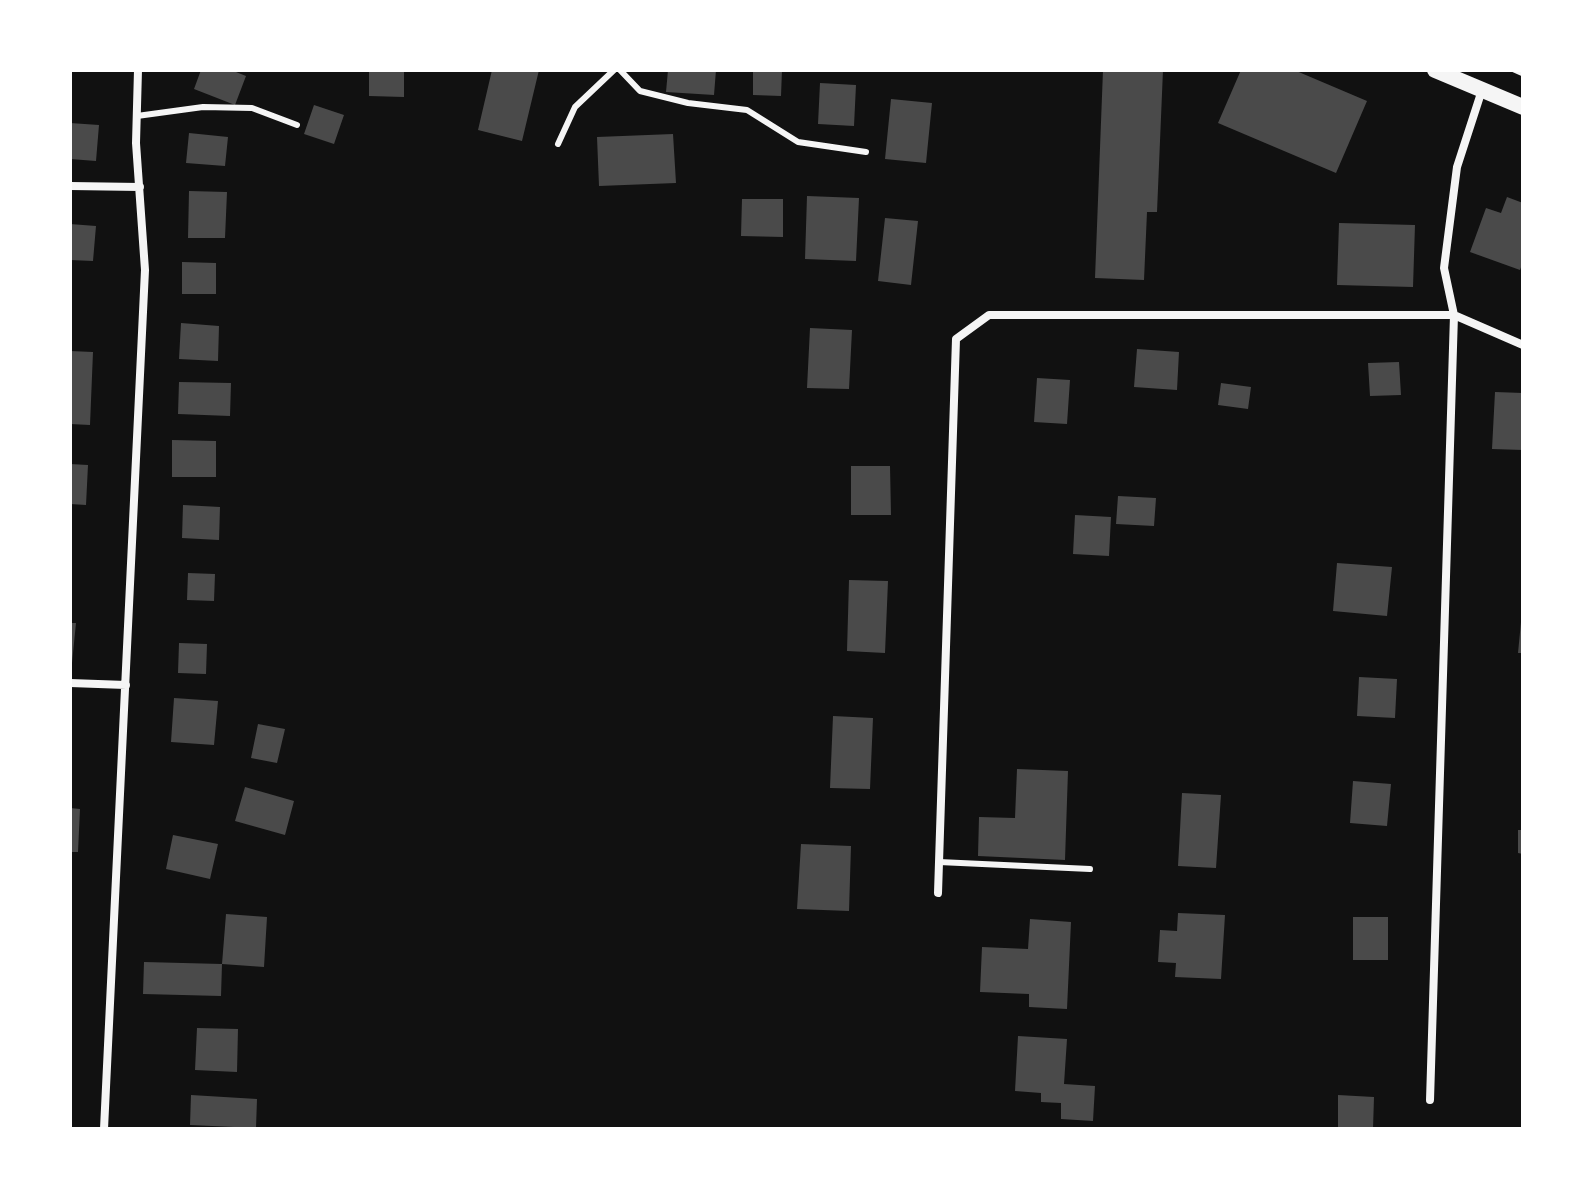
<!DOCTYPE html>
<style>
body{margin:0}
#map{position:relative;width:1593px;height:1199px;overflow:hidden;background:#111;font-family:"Exo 2",sans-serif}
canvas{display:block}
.frame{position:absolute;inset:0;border:72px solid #fff;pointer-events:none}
</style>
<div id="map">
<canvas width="1593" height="1199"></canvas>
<div class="frame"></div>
</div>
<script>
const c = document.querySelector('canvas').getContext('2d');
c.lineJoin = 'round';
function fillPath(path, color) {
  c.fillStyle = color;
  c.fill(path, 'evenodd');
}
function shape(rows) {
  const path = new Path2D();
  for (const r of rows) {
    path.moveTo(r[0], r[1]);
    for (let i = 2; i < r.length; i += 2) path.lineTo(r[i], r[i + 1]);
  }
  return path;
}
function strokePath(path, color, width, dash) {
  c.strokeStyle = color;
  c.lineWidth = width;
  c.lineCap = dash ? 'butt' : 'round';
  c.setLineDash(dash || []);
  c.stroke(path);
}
fillPath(shape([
 [201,70,231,70,246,76,235,105,194,89],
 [369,70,404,70,404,97,369,96],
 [492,70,539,70,522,141,478,130],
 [668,70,716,70,714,95,666,92],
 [753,70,782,70,781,96,753,95],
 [1103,70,1163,70,1157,212,1147,212,1144,280,1095,278],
 [1241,70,1294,70,1367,101,1336,173,1218,123],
 [820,83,856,85,854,126,818,124],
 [891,99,932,103,926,163,885,159],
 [314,105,344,115,334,144,304,134],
 [70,123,99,125,96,161,70,159],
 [189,133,228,137,225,166,186,163],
 [673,134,676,183,599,186,597,137],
 [189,191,227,192,225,238,188,238],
 [807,196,859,198,856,261,805,259],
 [1507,197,1523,203,1523,262,1520,270,1470,252,1486,208,1501,213],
 [742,199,783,199,783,237,741,236],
 [885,218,918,221,911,285,878,281],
 [1339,223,1415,225,1413,287,1337,285],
 [70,224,96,226,93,261,70,260],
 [182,262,216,263,216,294,182,294],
 [181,323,219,326,218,361,179,359],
 [810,328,852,330,849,389,807,388],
 [1137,349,1179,352,1177,390,1134,387],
 [70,351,93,352,90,425,70,424],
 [1399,362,1401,395,1370,396,1368,363],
 [1037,378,1070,380,1067,424,1034,422],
 [179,382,231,383,230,416,178,414],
 [1221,383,1251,387,1248,409,1218,405],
 [1495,392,1523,393,1523,450,1492,449],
 [172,440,216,441,216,477,172,477],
 [70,464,88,465,86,505,70,504],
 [851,466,890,466,891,515,851,515],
 [1118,496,1156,498,1154,526,1116,524],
 [183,505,220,507,219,540,182,538],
 [1075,515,1111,517,1109,556,1073,554],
 [1337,563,1392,567,1387,616,1333,611],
 [188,573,215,574,214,601,187,600],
 [849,580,888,581,885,653,847,651],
 [1521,622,1523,622,1523,653,1518,653],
 [70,623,76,623,72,663,70,663],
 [179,643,207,644,206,674,178,673],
 [1359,677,1397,679,1395,718,1357,716],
 [174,698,218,701,214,745,171,742],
 [833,716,873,718,870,789,830,788],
 [258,724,285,729,277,763,251,758],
 [1017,769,1068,771,1065,860,978,856,979,817,1015,818],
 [1353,781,1391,784,1387,826,1350,823],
 [245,787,294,801,285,835,235,821],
 [1182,793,1221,795,1216,868,1178,866],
 [70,808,80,809,78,852,70,852],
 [1518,830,1523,830,1523,854,1518,853],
 [173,835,218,844,210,879,166,869],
 [801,844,851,846,849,911,797,909],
 [1178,913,1225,915,1221,979,1175,977,1176,963,1158,962,1160,930,1177,931],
 [226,914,267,917,264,967,222,964],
 [1353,917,1388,917,1388,960,1353,960],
 [1030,919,1071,922,1067,1009,1029,1007,1029,994,980,992,982,947,1028,949],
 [144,962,222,964,221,996,143,994],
 [197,1028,238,1029,237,1072,195,1070],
 [1018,1036,1067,1039,1064,1084,1095,1086,1093,1121,1061,1119,1061,1103,1041,1102,1041,1093,1015,1091],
 [191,1095,257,1099,256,1128,190,1125],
 [1338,1095,1374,1097,1373,1129,1338,1129]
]), '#4a4a4a');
strokePath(shape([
 [1514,70,1523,74]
]), '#f5f5f5', 5);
strokePath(shape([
 [620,70,640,91,688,103,747,110,798,142,866,152],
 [137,116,203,107,252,108,297,125],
 [558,144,575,107,614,70],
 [939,862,1090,869]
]), '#f5f5f5', 6);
strokePath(shape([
 [70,186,140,187],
 [70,683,126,685],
 [938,893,956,339,989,315,1454,315,1523,345],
 [1430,1100,1454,315,1444,268,1457,167,1482,90],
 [104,1129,145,270,136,143,138,70]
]), '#f5f5f5', 8);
strokePath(shape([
 [1435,70,1523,107]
]), '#f5f5f5', 16);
</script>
